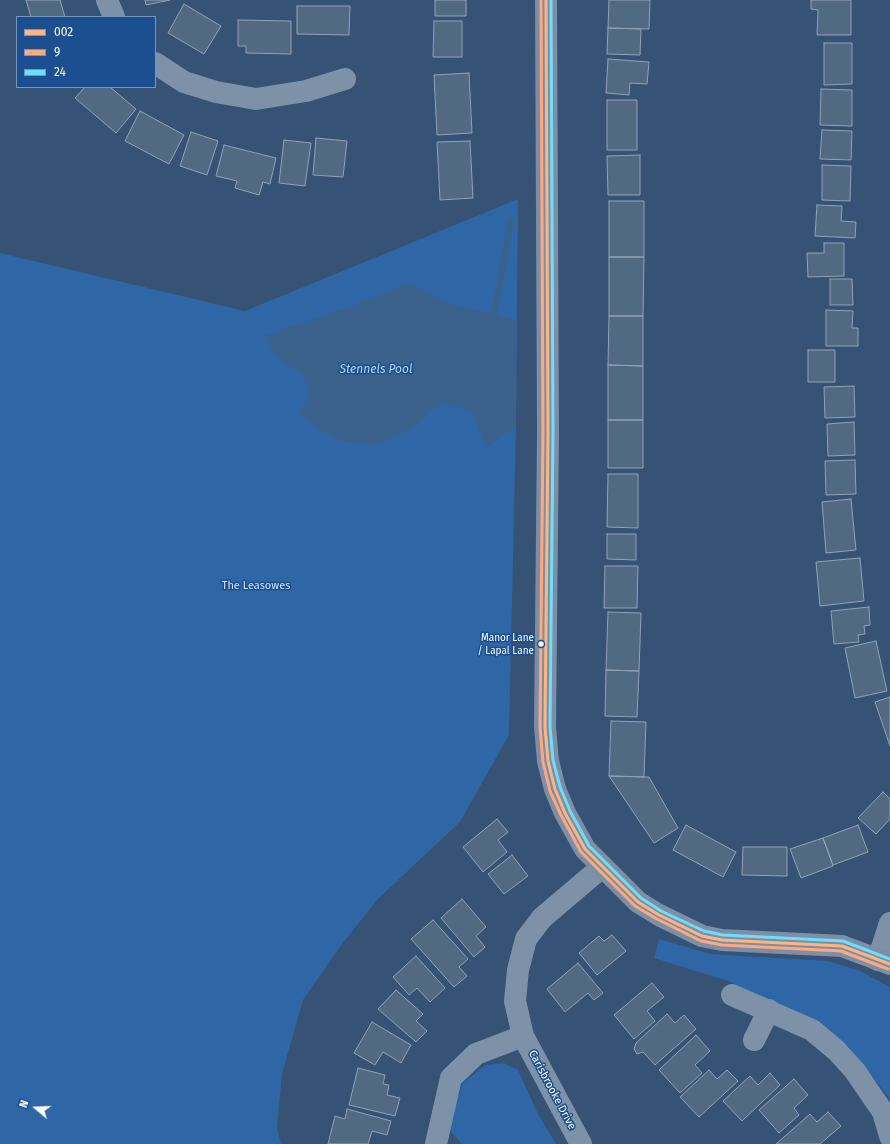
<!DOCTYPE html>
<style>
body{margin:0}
#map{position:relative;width:890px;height:1144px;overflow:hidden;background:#365274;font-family:"Fira Sans",sans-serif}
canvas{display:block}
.legend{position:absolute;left:16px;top:16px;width:140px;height:72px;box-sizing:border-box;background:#1b4f8f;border:1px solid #7695bc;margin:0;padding:5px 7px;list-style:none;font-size:12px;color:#fff}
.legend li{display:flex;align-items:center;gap:8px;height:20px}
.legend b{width:20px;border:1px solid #7695bc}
.north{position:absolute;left:16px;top:1088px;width:40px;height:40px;-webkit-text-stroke:3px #1b4f8f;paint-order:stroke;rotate:289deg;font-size:11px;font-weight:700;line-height:16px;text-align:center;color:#fff}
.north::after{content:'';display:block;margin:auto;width:14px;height:18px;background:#fff;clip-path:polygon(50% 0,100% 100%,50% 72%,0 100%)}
</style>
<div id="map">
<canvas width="890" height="1144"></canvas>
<ul class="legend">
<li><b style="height:5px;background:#ffb580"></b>002</li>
<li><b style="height:5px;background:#ffa980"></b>9</li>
<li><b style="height:5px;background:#6ddff8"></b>24</li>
</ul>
<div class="north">N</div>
</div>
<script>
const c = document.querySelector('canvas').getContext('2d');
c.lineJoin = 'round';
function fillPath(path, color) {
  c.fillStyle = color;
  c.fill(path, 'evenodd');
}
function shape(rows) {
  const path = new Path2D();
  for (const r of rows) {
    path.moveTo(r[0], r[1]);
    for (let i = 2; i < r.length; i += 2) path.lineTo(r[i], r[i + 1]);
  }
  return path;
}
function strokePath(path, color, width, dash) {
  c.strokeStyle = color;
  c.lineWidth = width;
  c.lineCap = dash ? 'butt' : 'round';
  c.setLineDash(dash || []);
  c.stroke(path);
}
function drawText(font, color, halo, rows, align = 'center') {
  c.font = font + ' "Fira Sans",sans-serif';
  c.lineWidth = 3;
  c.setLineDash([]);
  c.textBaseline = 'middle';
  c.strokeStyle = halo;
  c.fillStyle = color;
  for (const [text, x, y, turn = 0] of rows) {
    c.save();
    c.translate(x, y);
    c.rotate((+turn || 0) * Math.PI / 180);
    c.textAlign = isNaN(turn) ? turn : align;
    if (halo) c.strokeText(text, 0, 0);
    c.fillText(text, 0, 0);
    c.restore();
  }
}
fillPath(shape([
 [518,199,516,426,509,735,460,822,378,899,342,944,303,1000,282,1074,277,1129,281,1144,0,1144,0,253,245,311],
 [659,939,711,954,828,961,860,971,890,987,890,1099,849,1047,813,1021,728,981,654,958],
 [504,1063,518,1070,538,1114,556,1144,462,1144,447,1128,463,1083,485,1065]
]), '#2f66a5');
fillPath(shape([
 [409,283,446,303,516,320,516,426,487,447,471,410,442,402,410,430,373,445,334,439,300,415,310,391,302,374,278,358,264,336,350,307]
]), '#3b618d');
strokePath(shape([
 [494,314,511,221]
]), '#3b618d', 6);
const building = shape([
 [26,0,60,0,65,17,31,17,26,0],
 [145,0,170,0,146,5,145,0],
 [435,0,466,0,466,16,435,16,435,0],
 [609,0,650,0,649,29,608,28,609,0],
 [811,0,851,0,851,35,817,35,818,10,811,9,811,0],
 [184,4,221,26,204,54,168,33,184,4],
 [297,6,350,6,349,35,297,34,297,6],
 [238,20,291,21,291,54,246,53,246,46,238,46,238,20],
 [434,21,462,21,462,57,433,57,434,21],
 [608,28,641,29,640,55,607,54,608,28],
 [824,43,852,43,852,84,824,85,824,43],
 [608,59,649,62,647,84,630,83,629,95,606,93,608,59],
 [469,73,472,133,437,135,434,75,469,73],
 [85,87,110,87,136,109,116,133,75,98,85,87],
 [821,89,852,90,852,126,820,125,821,89],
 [607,100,637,100,637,150,607,150,607,100],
 [140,111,184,135,169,164,125,141,140,111],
 [822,130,852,131,851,160,820,159,822,130],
 [191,132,218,141,207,175,180,166,191,132],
 [316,138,347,141,343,177,313,175,316,138],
 [284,140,311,143,305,186,279,183,284,140],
 [470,141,473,198,440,200,437,142,470,141],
 [224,145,276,158,270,184,263,182,259,195,235,188,237,181,216,176,224,145],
 [640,155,640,195,608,195,607,156,640,155],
 [822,165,851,166,850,201,822,200,822,165],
 [609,201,644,201,644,257,609,257,609,201],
 [817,205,842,206,841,221,856,222,855,238,815,236,817,205],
 [824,243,844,243,844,276,808,277,807,253,824,253,824,243],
 [609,257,644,257,643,316,609,316,609,257],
 [830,279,852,279,853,305,830,305,830,279],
 [826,310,853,311,852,328,858,328,858,346,826,346,826,310],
 [609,316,643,316,643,366,608,365,609,316],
 [808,350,835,350,835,382,808,382,808,350],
 [608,365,643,366,643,420,608,420,608,365],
 [854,386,855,417,825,418,824,387,854,386],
 [608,420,643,420,643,468,608,468,608,420],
 [854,422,855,455,828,456,827,424,854,422],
 [855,460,856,494,826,495,825,461,855,460],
 [608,474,638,474,638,528,607,527,608,474],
 [851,499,856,550,826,553,822,502,851,499],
 [607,534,636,534,636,560,607,559,607,534],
 [860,558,864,601,820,606,816,562,860,558],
 [605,566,638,566,637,608,604,608,605,566],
 [869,607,870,625,864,626,865,634,858,635,859,642,834,644,831,611,869,607],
 [608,612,641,613,639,671,606,670,608,612],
 [876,641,887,691,855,698,845,648,876,641],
 [606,670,639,671,637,717,605,716,606,670],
 [890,697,890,746,875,702,890,697],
 [611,721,646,722,644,777,609,776,611,721],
 [609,776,649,777,678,828,654,843,609,776],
 [883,792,890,799,890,819,876,834,858,818,883,792],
 [497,819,508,832,498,840,507,852,483,872,463,847,497,819],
 [686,825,736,852,723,877,673,850,686,825],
 [858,825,868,852,833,865,823,838,858,825],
 [823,838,833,866,801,878,790,849,823,838],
 [743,847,787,847,787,876,742,875,743,847],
 [512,855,528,876,504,894,488,874,512,855],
 [462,899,486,927,476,936,485,947,474,957,441,918,462,899],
 [433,920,468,959,459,967,467,976,454,987,411,939,433,920],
 [612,935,626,951,597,975,579,953,599,936,604,941,612,935],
 [416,956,445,988,430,1002,417,988,409,995,393,977,416,956],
 [578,963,603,993,594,1000,588,993,565,1012,547,989,578,963],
 [652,983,664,997,647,1011,655,1021,634,1039,614,1015,652,983],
 [396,990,423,1014,416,1021,427,1031,416,1042,378,1009,396,990],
 [667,1014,675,1023,684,1015,696,1029,655,1065,643,1052,637,1054,634,1049,636,1043,667,1014],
 [372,1022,411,1045,401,1063,383,1052,375,1065,354,1053,372,1022],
 [696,1035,710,1051,695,1065,702,1073,680,1093,659,1070,696,1035],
 [358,1068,385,1075,383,1084,389,1085,387,1095,400,1098,395,1116,349,1105,358,1068],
 [709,1070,717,1079,727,1070,738,1081,699,1117,680,1097,709,1070],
 [770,1073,780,1085,742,1121,723,1101,750,1076,758,1085,770,1073],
 [794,1079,808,1095,794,1108,799,1115,779,1133,759,1110,794,1079],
 [347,1109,391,1121,387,1135,372,1131,368,1144,328,1144,335,1116,345,1119,347,1109],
 [828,1112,841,1126,820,1144,776,1144,810,1114,817,1122,828,1112]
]);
fillPath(building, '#526984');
strokePath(building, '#92a2b6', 1);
strokePath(shape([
 [107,0,114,17],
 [155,63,184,82,216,92,256,99,306,91,345,79],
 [878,960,890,923],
 [732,995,812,1030,837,1051,855,1071,883,1112,890,1136],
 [754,1040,769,1010],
 [436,1144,451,1078,476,1054,523,1036],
 [581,1144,523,1036,515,1001,518,970,526,939,542,918,602,867]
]), '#7d92a8', 22);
strokePath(shape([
 [546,0,548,432,545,727,548,761,555,789,565,813,585,849,638,902,659,915,702,936,722,940,842,946,890,964]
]), '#7d8ea7', 22);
strokePath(shape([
 [546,0,548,432,545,727,548,761,555,789,565,813,585,849,638,902,659,915,702,936,722,940,842,946,890,964]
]), '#ffb580', 3);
strokePath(shape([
 [541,0,543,432,540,727,543,762,550,791,561,815,581,852,635,906,657,919,701,941,722,945,841,951,888,969]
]), '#ffa980', 3);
strokePath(shape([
 [551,0,553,432,550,727,553,760,560,787,570,811,589,846,641,898,661,911,704,931,723,935,843,941,890,959]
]), '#6ddff8', 3);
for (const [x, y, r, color] of [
 [541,644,3.5,"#fff"]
]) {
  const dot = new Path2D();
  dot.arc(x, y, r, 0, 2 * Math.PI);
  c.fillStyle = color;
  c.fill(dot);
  strokePath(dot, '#1b4f8f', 1.5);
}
drawText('10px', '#fff', '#1b4f8f', [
 ["Manor Lane",534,638],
 ["/ Lapal Lane",534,651]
], 'right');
drawText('11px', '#cfe3fa', '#1b4f8f', [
 ["The Leasowes",256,586]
]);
drawText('11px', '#fff', '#1b4f8f', [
 ["Carisbrooke Drive",552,1090,62]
]);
drawText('italic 12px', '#b5d3f5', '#1b4f8f', [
 ["Stennels Pool",376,370]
]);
</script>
